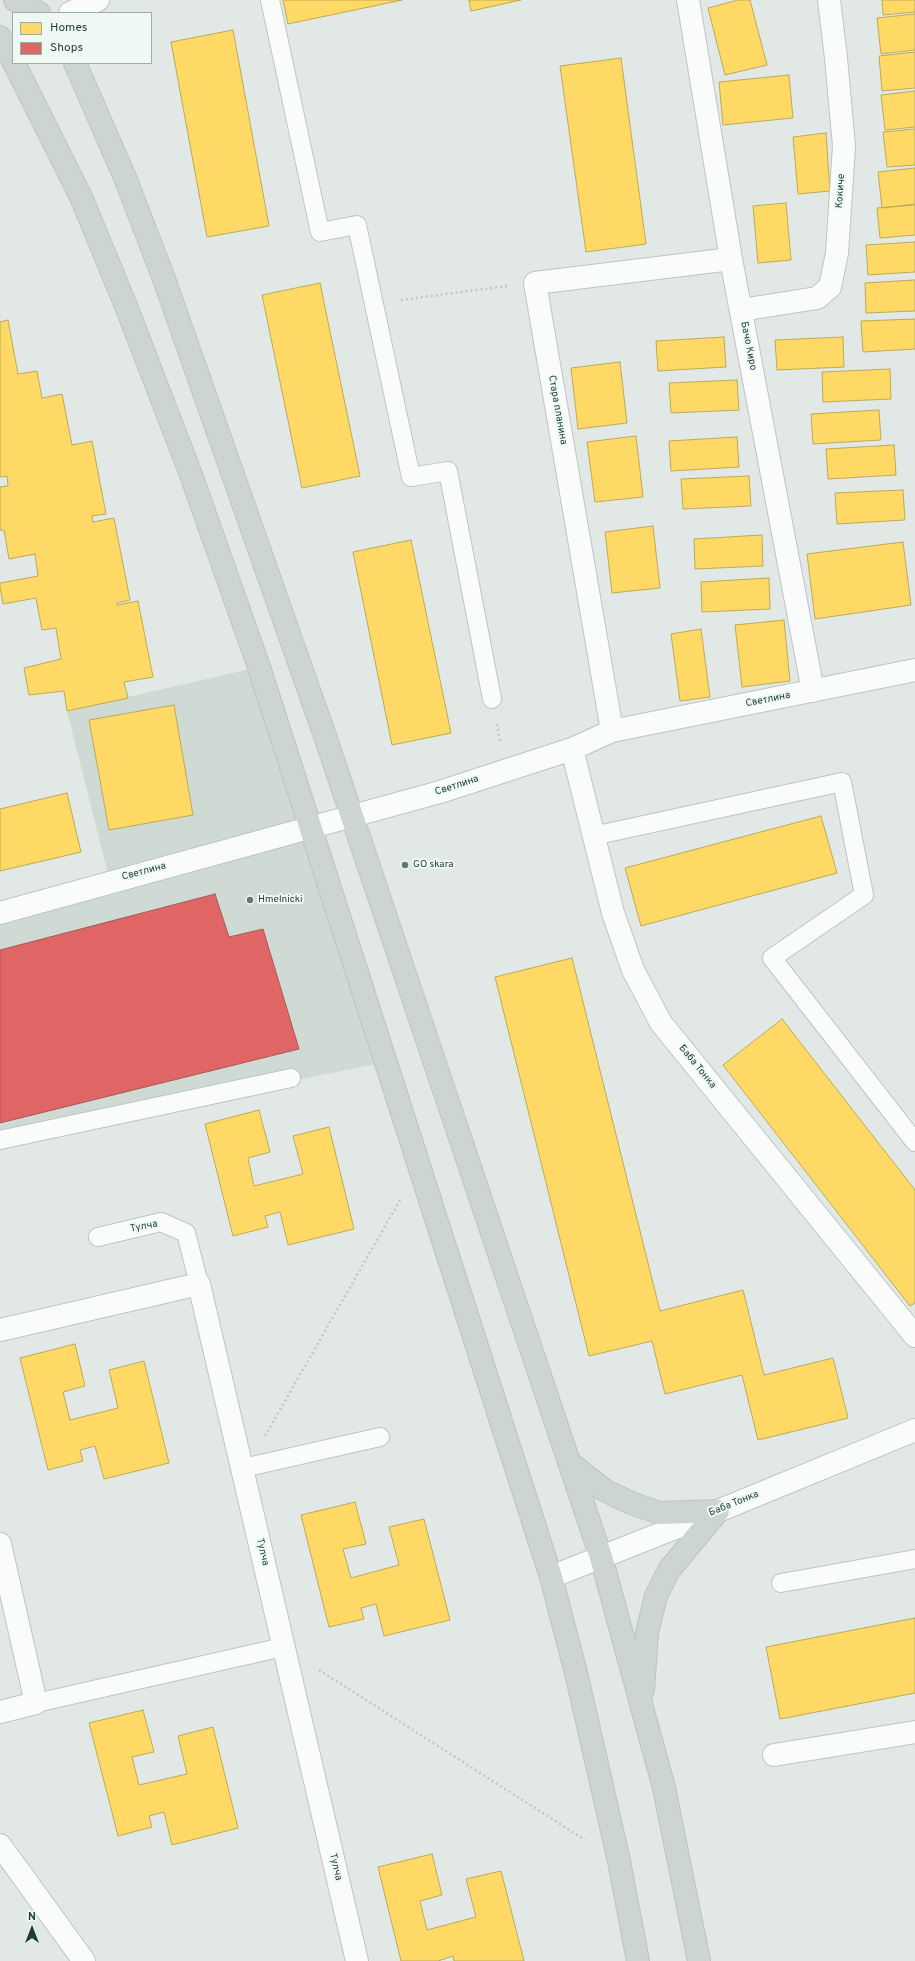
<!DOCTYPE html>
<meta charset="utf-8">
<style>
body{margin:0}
#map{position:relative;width:915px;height:1961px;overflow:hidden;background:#e1e8e5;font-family:Overpass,sans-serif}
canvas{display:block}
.legend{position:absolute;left:12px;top:12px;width:140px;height:52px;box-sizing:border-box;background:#eff8f3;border:1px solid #9bada7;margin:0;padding:5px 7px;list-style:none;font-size:12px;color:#1e3d34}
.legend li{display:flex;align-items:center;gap:8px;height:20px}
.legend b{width:20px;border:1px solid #9bada7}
.north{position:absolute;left:12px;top:1909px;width:40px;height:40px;-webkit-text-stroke:3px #eff8f3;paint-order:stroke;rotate:0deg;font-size:11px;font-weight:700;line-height:16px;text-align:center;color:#1e3d34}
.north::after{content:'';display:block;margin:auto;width:14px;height:18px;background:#1e3d34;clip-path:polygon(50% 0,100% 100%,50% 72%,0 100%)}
</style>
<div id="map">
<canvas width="915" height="1961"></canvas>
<ul class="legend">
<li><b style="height:11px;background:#ffd966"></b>Homes</li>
<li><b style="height:11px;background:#e06666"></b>Shops</li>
</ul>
<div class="north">N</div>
</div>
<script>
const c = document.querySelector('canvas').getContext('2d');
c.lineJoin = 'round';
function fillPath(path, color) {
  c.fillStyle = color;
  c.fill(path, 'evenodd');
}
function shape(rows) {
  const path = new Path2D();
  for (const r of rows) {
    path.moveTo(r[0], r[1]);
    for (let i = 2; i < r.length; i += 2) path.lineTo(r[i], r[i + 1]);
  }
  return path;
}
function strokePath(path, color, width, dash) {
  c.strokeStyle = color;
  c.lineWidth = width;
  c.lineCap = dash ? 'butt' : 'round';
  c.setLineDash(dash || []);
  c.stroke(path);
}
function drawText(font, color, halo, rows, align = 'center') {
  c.font = font + ' Overpass,sans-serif';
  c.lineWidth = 4;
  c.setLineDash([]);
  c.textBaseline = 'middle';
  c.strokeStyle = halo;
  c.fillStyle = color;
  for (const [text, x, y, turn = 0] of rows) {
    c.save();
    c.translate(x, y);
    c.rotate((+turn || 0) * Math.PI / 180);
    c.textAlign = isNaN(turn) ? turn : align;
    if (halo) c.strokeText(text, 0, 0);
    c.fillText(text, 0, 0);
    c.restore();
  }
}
fillPath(shape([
 [259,667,385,1062,0,1141,0,913,110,882,67,711]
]), '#cfdad5');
const homes = shape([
 [283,0,402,0,288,24,283,0],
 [469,0,521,0,471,11,469,0],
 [738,0,750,0,767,65,725,75,708,8,738,0],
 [882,0,915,0,915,12,883,15,882,0],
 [915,14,915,50,881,54,877,18,915,14],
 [233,30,269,226,207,237,171,42,233,30],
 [915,52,915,88,882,91,879,56,915,52],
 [621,58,646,244,586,252,560,66,621,58],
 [789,75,793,118,723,125,719,82,789,75],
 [915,91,915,127,885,130,881,95,915,91],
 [915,129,915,165,887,167,883,132,915,129],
 [826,133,830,191,798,194,793,137,826,133],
 [915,168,915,204,882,208,878,172,915,168],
 [786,203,791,260,758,263,753,206,786,203],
 [915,205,915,235,880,238,877,208,915,205],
 [915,242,915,272,868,275,866,245,915,242],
 [915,280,915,311,866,313,865,283,915,280],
 [320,283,360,476,302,488,262,295,320,283],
 [915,319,915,349,863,352,861,321,915,319],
 [8,320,18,374,37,371,42,398,62,394,72,445,92,441,106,514,92,516,93,522,114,518,130,600,117,603,117,605,138,601,153,677,124,682,128,698,67,711,64,691,29,695,24,668,61,659,56,628,42,630,36,598,3,604,0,587,0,583,38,576,35,554,9,559,4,530,0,530,0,487,8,486,7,476,0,477,0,322,8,320],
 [724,337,726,367,658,371,656,341,724,337],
 [843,337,844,367,777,370,775,340,843,337],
 [620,362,627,423,578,429,571,368,620,362],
 [890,369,891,399,823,402,822,372,890,369],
 [737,380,739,410,671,413,669,383,737,380],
 [879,410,881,440,813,444,811,414,879,410],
 [636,436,643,497,595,502,587,442,636,436],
 [737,437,739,467,671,471,669,441,737,437],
 [894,445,896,475,828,479,826,449,894,445],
 [749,476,751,506,683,509,681,479,749,476],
 [903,490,905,520,837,524,835,493,903,490],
 [653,526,660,588,612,593,605,532,653,526],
 [762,535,763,566,695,569,694,539,762,535],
 [411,540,451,733,392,745,353,552,411,540],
 [903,542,911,605,815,619,807,554,903,542],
 [769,578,770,609,702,612,701,582,769,578],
 [784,620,790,681,742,687,735,625,784,620],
 [701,629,710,697,680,701,671,634,701,629],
 [174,705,193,815,109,830,89,720,174,705],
 [67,793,81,852,0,871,0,809,67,793],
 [821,816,837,873,641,926,625,868,821,816],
 [572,958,660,1311,743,1290,764,1375,833,1358,848,1418,758,1440,742,1375,665,1394,652,1341,589,1356,495,977,572,958],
 [782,1019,915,1190,915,1303,910,1306,723,1065,782,1019],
 [259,1110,270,1152,248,1158,254,1186,303,1174,293,1136,329,1127,354,1229,288,1245,280,1212,265,1216,268,1227,233,1236,205,1124,259,1110],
 [75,1344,85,1386,63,1392,70,1420,118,1408,109,1370,144,1361,169,1463,104,1479,95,1446,80,1450,83,1461,48,1470,20,1358,75,1344],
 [355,1502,366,1544,343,1549,351,1578,399,1565,389,1527,424,1519,450,1620,384,1636,376,1604,361,1608,364,1619,329,1627,301,1515,355,1502],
 [915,1618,915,1693,780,1719,766,1647,915,1618],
 [143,1710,154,1752,132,1757,139,1785,187,1774,178,1736,213,1727,238,1828,172,1845,164,1812,149,1816,152,1827,118,1836,89,1723,143,1710],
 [432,1854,442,1895,420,1901,427,1930,476,1917,466,1879,501,1871,524,1961,454,1961,453,1956,438,1961,401,1961,378,1867,432,1854]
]);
fillPath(homes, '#ffd966');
strokePath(homes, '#bcaa57', 1);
const shops = shape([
 [215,894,229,937,263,929,299,1049,0,1123,0,950,215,894]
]);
fillPath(shops, '#e06666');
strokePath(shops, '#a65a57', 1);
const service = shape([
 [270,0,320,232,357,225,411,477,448,471,492,699],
 [593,836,842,782,864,895,772,958,915,1142],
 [0,1140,291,1078],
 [98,1237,161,1222,186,1233,199,1284],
 [243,1468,380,1437],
 [781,1583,915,1559],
 [36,1703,283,1647]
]);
const minor = shape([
 [688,0,731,259,813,691],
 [70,13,98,0],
 [741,310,817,298,830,287,837,253,844,146,836,58,829,0],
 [612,731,535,283,731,259],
 [572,749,613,913,633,970,661,1023,915,1336],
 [0,913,440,792,572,749,612,731,915,670],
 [0,1330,199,1284,357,1961],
 [0,1544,36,1703,0,1712],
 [551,1577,718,1511,915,1430],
 [774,1755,915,1732],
 [0,1845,84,1961]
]);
const primary = shape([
 [15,0,39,13],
 [0,37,13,61],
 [14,63,81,197,126,306,190,472,259,667,551,1577,577,1677,619,1861,638,1961],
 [75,63,126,180,164,279,325,736,601,1557,664,1788,699,1961],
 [570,1463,604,1490,631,1503,660,1513,718,1511],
 [643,1690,647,1633,656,1596,669,1570,718,1511]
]);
strokePath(service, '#bec5c2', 20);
strokePath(minor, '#bec5c2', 24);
strokePath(primary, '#bbc5c1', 24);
strokePath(shape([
 [401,300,507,286],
 [497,724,500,742],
 [265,1436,400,1200],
 [319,1670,585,1840]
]), '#bfc9c6', 2.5, [2, 3]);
strokePath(service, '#fafcfb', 18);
strokePath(minor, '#fafcfb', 22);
strokePath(primary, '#ccd5d2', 22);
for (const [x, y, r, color] of [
 [405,865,4,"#627972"],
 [250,900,4,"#627972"]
]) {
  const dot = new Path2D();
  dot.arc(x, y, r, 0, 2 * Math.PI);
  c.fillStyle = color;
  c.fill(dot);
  strokePath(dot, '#eff8f3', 1.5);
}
drawText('10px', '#1e3d34', '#eff8f3', [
 ["Кокиче",841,191,-86],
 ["Бачо Киро",748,346,79],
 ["Стара планина",557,410,80],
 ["Светлина",768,700,-11],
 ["Светлина",457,786,-18],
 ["Светлина",144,872,-15],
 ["Баба Тонка",697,1067,51],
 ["Тулча",144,1227,-11],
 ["Баба Тонка",734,1504,-22],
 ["Тулча",262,1552,77],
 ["Тулча",335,1867,77]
]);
drawText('10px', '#1e3d34', '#eff8f3', [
 ["GO skara",413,865],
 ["Hmelnicki",258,900]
], 'left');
</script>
